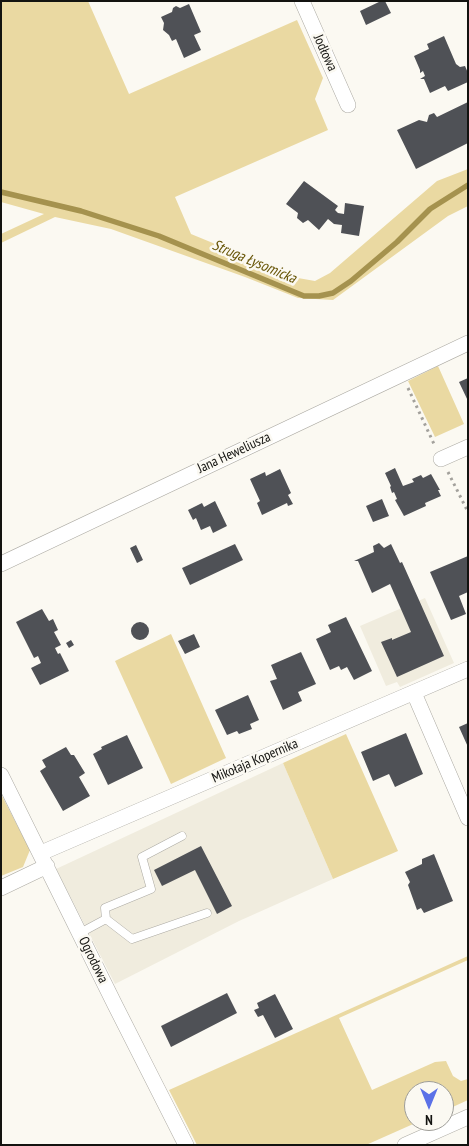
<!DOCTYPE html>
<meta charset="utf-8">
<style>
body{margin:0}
#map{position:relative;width:469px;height:1146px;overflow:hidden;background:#fbf9f2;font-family:"PT Sans Narrow",sans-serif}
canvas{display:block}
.frame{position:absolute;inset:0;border:2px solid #131310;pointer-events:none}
.north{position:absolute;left:404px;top:1081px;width:50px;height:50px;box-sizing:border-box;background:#fbf9f2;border:1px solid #9e9d98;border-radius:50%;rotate:180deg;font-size:14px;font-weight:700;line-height:20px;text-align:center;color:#131310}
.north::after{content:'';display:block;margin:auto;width:18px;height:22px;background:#5b71e7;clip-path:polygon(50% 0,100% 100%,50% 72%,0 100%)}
</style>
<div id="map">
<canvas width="469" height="1146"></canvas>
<div class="frame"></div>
<div class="north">N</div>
</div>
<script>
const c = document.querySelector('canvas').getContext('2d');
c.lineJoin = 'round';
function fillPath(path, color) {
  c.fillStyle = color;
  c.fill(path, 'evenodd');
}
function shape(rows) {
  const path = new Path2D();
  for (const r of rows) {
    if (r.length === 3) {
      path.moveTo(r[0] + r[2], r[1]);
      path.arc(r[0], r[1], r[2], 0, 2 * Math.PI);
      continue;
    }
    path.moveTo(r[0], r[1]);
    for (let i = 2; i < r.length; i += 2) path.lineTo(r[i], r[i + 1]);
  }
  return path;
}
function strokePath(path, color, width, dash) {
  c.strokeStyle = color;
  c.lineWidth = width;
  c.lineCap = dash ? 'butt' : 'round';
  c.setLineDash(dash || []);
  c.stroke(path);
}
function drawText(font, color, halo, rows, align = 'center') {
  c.font = font + ' "PT Sans Narrow",sans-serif';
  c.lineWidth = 5;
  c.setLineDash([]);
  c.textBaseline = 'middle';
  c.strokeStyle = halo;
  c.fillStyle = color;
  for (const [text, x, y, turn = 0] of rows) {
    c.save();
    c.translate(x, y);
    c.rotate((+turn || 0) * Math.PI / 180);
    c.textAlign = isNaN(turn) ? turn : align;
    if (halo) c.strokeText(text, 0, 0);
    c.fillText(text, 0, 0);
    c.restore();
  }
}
fillPath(shape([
 [425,598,454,663,400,687,397,682,386,686,360,626],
 [283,763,333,879,239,921,115,984,56,869]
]), '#f0ecde');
fillPath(shape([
 [1,1,88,1,129,94,297,20,323,78,315,99,328,130,175,197,191,234,298,278,315,281,330,273,437,181,468,169,468,206,448,216,333,300,298,298,245,277,111,229,55,217,1,243,1,234,44,214,1,202],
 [438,366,464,424,435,437,408,381],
 [171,634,226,758,171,784,115,661],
 [346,734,398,851,333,879,283,763],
 [1,794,30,850,23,867,1,876],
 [468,956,468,960,339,1018,372,1090,435,1062,446,1061,453,1076,461,1081,468,1079,468,1100,444,1111,444,1091,414,1091,414,1121,420,1121,366,1145,197,1145,169,1090]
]), '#ead9a2');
strokePath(shape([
 [1,192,81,211,159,236,304,296,319,296,333,293,351,281,397,242,430,209,468,185]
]), '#a5924e', 5.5);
fillPath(shape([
 [381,1,385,1,391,13,366,25,360,11],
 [189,4,201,32,194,35,201,50,184,58,176,39,172,41,169,35,163,30,164,23,161,17,172,12,173,8,176,6,180,8],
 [444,36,456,64,460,67,465,66,468,73,468,82,448,91,445,86,430,93,424,79,420,79,425,76,423,71,420,73,420,70,414,56,429,49,427,44],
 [468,102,468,143,416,169,397,130,419,120,427,122,429,115,434,113,437,117],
 [304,181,338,206,335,210,338,213,344,214,345,203,364,206,359,236,341,233,342,225,334,224,328,219,319,230,308,220,303,223,297,218,298,213,286,204],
 [468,378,468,401,459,382],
 [395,468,403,486,414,482,412,479,421,475,423,478,431,474,440,490,438,490,441,496,425,503,426,506,404,516,395,500,397,499,394,492,392,493,390,487,391,486,385,473],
 [280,469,291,493,288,495,293,504,288,506,287,503,262,515,257,503,260,501,250,479,265,472,266,476],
 [382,499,389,516,373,522,366,506],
 [215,501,227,526,213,533,210,526,201,530,196,518,193,520,188,510,202,503,204,507],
 [379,543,384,548,391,544,400,563,402,562,444,656,397,677,381,642,392,638,392,640,411,632,390,584,372,593,358,561,354,561,374,552,373,546],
 [235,544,243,560,190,585,182,568],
 [136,545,143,560,137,563,130,548],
 [468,556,468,592,459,596,466,614,451,620,430,572],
 [42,609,49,621,53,619,58,630,54,632,61,645,55,648,58,654,60,653,69,671,40,685,31,668,41,663,38,656,34,658,16,622],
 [346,617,372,671,354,680,347,667,341,670,339,666,330,670,316,639,331,632,328,625],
 [140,631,9],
 [194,634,200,647,185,654,178,641],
 [71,640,74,645,69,648,66,643],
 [301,652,316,684,298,692,302,701,283,710,270,681,277,679,271,665],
 [248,695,259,720,250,724,252,729,239,734,237,731,227,735,215,710],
 [468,723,468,747,459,727],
 [406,733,423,774,395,787,389,774,373,781,361,752],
 [127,735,143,768,108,785,93,754,102,749,101,747],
 [66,747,71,755,74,755,85,773,79,777,90,796,63,811,40,771,46,767,42,760],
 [201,846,232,906,217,914,195,870,162,886,154,870],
 [434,854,453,901,424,913,421,908,417,910,408,885,410,882,405,872,422,864,422,859],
 [227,993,237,1013,171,1047,161,1026],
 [275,994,293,1029,275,1038,263,1015,258,1017,254,1010,259,1008,257,1003]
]), '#4f5156');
const lane = shape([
 [106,919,105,908,151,889,142,857,182,836],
 [80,933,106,919,132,939,207,913]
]);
const street = shape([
 [302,1,348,105],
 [441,459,468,447],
 [1,564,468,343],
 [414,693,468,818],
 [1,775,115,1005,186,1145],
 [41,853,468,669],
 [1,888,47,866],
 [405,1145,468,1117]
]);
strokePath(lane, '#acaaa3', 9);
strokePath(street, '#acaaa3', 16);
strokePath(shape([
 [408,388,434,444],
 [448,472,468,512]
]), '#a3a19c', 3, [2.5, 4]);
strokePath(lane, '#fff', 8);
strokePath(street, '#fff', 15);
drawText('14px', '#131310', '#fbf9f2', [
 ["Jodłowa",325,53,66],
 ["Jana Heweliusza",234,453,-25],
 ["Mikołaja Kopernika",255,761,-23],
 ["Ogrodowa",93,960,64]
]);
drawText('italic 15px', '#665405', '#fbf9f2', [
 ["Struga Łysomicka",254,262,23]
]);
</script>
